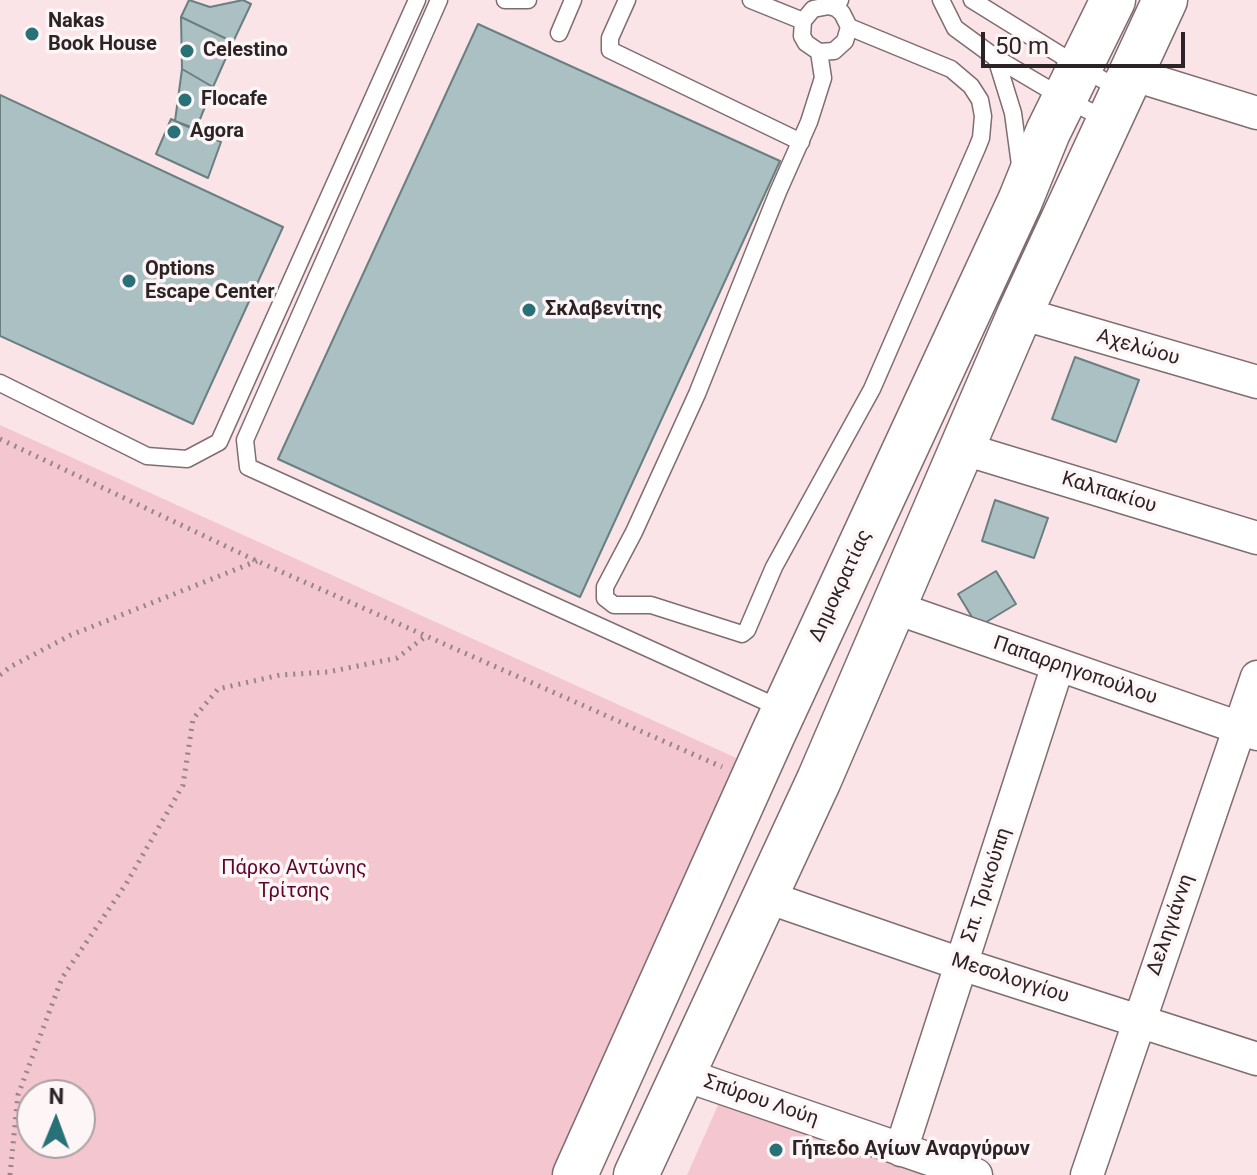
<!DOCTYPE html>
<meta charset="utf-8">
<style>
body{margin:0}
#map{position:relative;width:1257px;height:1175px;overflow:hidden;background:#fae4e8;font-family:Roboto,sans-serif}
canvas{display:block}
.north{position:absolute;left:16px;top:1079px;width:80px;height:80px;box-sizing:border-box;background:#fef5f7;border:2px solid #aaa1a3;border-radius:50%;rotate:1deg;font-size:22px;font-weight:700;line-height:32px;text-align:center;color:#2b2325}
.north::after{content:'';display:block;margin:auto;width:28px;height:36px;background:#277177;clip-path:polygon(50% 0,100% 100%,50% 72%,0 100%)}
.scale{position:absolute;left:981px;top:32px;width:204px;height:36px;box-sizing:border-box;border:4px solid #2b2325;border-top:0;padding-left:10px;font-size:24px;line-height:28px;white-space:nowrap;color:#2b2325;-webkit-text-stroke:6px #fef5f7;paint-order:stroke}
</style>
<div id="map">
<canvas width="1257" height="1175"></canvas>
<div class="north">N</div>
<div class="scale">50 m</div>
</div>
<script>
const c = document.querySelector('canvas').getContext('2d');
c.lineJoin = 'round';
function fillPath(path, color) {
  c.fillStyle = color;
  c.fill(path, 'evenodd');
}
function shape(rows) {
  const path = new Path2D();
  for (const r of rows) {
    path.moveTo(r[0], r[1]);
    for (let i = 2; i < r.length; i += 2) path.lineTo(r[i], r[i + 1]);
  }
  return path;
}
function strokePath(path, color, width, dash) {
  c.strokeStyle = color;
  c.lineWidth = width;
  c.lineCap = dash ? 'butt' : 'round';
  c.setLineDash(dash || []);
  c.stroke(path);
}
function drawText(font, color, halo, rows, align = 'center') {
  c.font = font + ' Roboto,sans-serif';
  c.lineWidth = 7;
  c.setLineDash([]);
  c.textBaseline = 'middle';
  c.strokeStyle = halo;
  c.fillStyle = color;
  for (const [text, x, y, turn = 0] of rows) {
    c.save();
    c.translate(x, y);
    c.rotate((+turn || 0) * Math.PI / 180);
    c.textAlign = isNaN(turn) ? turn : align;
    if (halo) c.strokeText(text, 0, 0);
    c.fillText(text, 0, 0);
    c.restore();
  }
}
fillPath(shape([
 [0,425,743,761,556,1175,0,1175],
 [32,1095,80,1095,80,1143,32,1143],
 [719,1103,930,1175,687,1175]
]), '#f4c6cf');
const building = shape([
 [189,0,210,7,243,0,251,4,233,42,181,17,189,0],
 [181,17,233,42,213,87,182,69,181,17],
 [478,24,780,161,580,597,278,459,478,24],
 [182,69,213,87,196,129,175,121,182,69],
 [0,95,283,227,193,424,0,336,0,95],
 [171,119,221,142,208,178,156,154,171,119],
 [1075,357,1139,380,1116,442,1052,419,1075,357],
 [995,500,1048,518,1034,558,982,541,995,500],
 [996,571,1016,604,978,627,958,594,996,571]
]);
fillPath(building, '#aac0c2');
strokePath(building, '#6a7f80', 2);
const lane = shape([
 [439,0,245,440,248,467,782,709],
 [505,0,528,0],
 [627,0,610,38,610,50,801,142],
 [751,0,803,21],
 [941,0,955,28,996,58,1065,99,1108,120],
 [972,0,1080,67,1121,90],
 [836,8,842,13,849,27,845,41,834,51,819,52,806,43,802,36,803,21,813,9,829,6,836,8,840,0],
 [559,33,573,0],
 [819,52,823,78,809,122,778,192,697,394,634,532,605,587,605,598,614,605,651,605,742,634,747,630,774,567,872,389,977,148,981,138,983,116,980,100,971,86,951,69,849,27],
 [996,58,1013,113,1020,165],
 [0,383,147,456,187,459,219,442,417,0]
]);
const street = shape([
 [1131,74,1257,113],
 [1020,313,1257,382],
 [961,448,1257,538],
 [893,607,1257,734],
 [764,896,961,964,1257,1059],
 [682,1074,976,1175],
 [901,1150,1058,665],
 [1087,1175,1257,677]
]);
const secondary = shape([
 [575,1175,773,734,1020,201,1048,132,1113,0],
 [636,1175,819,780,1020,313,1165,0]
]);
strokePath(lane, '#806d70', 19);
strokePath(street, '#806d70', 35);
strokePath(secondary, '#806d70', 47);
strokePath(shape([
 [0,439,257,561,722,767],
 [0,675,10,667,71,635,257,561],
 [10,1175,18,1095,62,978,126,884,183,785,193,719,218,689,280,675,328,672,397,658,426,636]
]), '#948588', 5, [2, 6]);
strokePath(lane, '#fff', 16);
strokePath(street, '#fff', 32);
strokePath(secondary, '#fff', 44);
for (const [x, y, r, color] of [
 [32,34,8,"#277177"],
 [187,51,8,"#277177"],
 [185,100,8,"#277177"],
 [174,132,8,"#277177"],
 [129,281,8,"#277177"],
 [529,310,8,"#277177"],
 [776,1150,8,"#277177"]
]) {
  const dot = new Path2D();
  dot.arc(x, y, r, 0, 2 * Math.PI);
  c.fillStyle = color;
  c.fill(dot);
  strokePath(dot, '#fef5f7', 3);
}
drawText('bold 20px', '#2b2325', '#fef5f7', [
 ["Nakas",48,22],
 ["Book House",48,45],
 ["Celestino",203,51],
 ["Flocafe",201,100],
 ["Agora",190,132],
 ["Options",145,270],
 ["Escape Center",145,293],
 ["Σκλαβενίτης",545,310],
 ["Γήπεδο Αγίων Αναργύρων",792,1150]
], 'left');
drawText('20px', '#2b2325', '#fef5f7', [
 ["Αχελώου",1138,348,16],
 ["Καλπακίου",1109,493,17],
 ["Δημοκρατίας",841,586,-65],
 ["Παπαρρηγοπούλου",1075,671,19],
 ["Σπ. Τρικούπη",987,885,-72],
 ["Δεληγιάννη",1171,925,-71],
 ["Μεσολογγίου",1010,979,18],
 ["Σπύρου Λούη",761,1101,19]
]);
drawText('20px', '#5d0728', '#fef5f7', [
 ["Πάρκο Αντώνης",294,869],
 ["Τρίτσης",294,892]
]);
</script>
